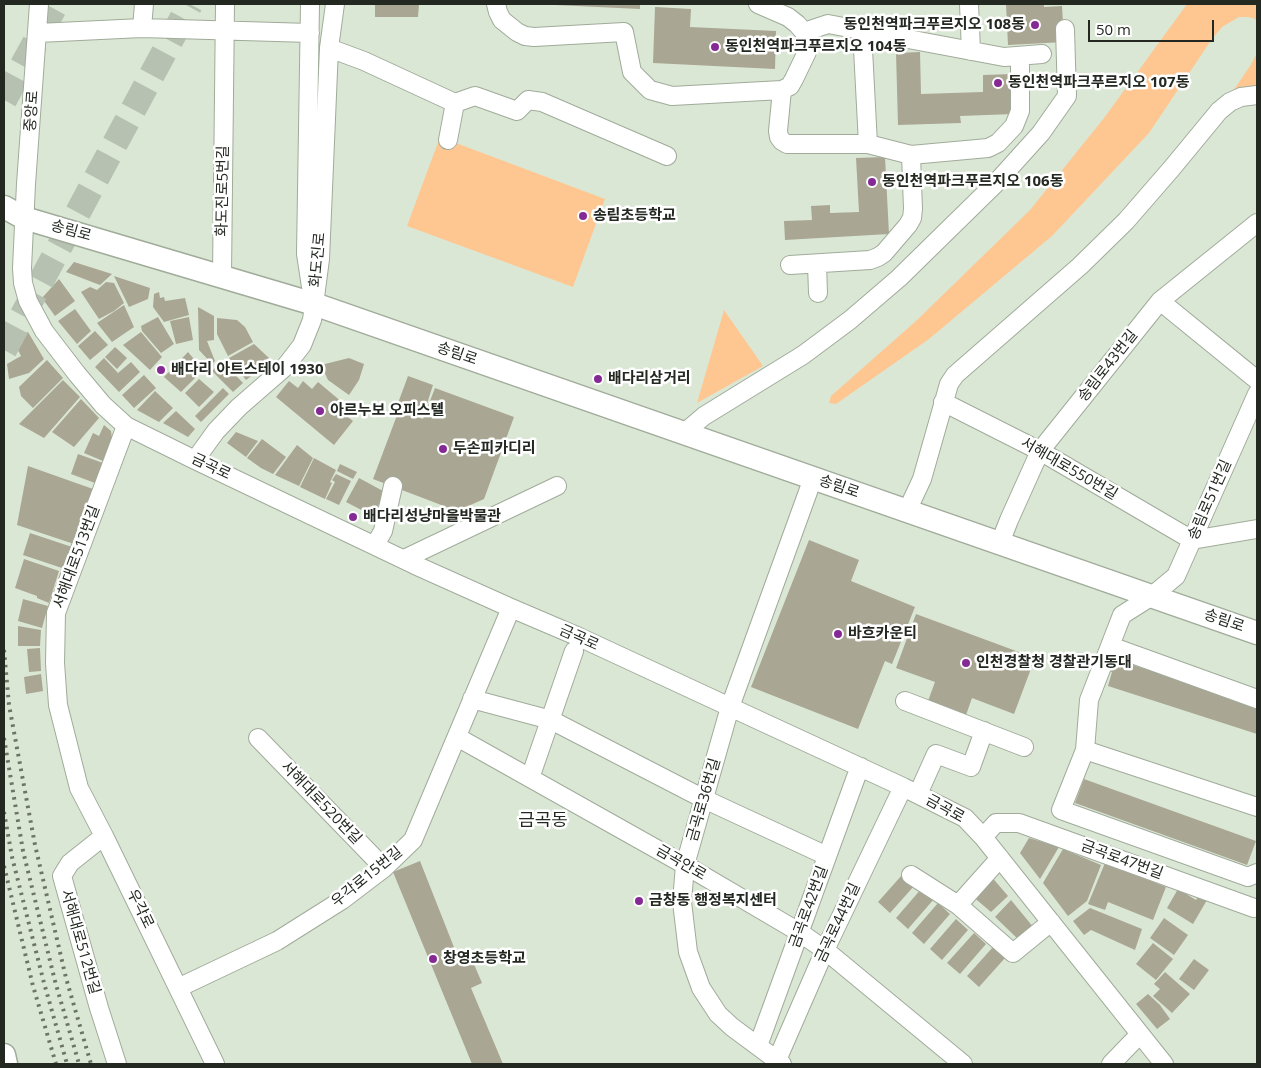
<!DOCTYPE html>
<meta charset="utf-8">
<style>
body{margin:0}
#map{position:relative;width:1261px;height:1068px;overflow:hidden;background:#dbe7d5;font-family:"Open Sans",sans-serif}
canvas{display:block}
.frame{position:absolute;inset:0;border:5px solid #232821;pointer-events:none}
.scale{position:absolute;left:1088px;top:20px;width:126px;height:22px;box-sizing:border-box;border:2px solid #232821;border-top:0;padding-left:6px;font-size:15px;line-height:18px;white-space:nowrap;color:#232821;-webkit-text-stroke:4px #fff;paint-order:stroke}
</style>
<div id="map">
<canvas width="1261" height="1068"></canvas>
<div class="frame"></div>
<div class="scale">50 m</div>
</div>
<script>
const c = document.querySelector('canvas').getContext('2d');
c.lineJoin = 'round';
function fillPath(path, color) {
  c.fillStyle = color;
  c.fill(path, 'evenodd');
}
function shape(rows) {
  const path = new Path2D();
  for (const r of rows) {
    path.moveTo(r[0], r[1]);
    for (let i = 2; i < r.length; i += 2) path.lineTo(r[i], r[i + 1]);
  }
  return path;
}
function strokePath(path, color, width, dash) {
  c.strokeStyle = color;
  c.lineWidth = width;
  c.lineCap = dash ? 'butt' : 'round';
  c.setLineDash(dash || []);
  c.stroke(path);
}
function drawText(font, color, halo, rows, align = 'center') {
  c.font = font + ' "Open Sans","Noto Sans KR",sans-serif';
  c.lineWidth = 5;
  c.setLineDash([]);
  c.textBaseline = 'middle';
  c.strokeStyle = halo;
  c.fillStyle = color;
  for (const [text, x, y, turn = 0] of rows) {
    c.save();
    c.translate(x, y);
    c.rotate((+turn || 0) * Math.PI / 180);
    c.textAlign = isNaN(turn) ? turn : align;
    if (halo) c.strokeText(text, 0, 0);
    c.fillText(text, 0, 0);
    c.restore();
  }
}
fillPath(shape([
 [1187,4,1257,4,1257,21,1253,18,1247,17,1239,17,1222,27,1212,39,1149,133,1052,236,929,339,836,404,829,403,831,396,916,321,1030,210,1104,118],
 [1257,53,1257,90,1231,94,1250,66],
 [440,137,605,199,573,287,407,226],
 [724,310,763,366,697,403]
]), '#fec792');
fillPath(shape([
 [375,4,419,4,418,17,375,17],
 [555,4,640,4,640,9,555,5],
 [1006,4,1044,4,1044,7,1062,6,1064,42,1008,45],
 [655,7,691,9,690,27,776,31,775,69,653,63],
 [920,52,921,94,983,92,983,75,1013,74,1014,114,960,116,961,123,898,125,896,53],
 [885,157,889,234,785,240,784,221,812,220,811,206,830,205,830,213,859,212,856,158],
 [74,262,112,274,100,285,66,272],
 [114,276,150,288,148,299,129,307],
 [59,279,75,301,55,316,42,298],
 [106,282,114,283,124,303,114,311,99,319,81,292,90,287,97,290],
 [159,292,160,298,164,297,165,301,185,298,189,315,164,322,153,307,154,294],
 [124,305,134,327,112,342,97,323],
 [198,307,214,316,214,340,207,341,215,361,212,364,199,350],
 [75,309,91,331,77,344,58,321],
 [158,317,174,344,161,353,142,331,141,326],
 [189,317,193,340,176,344,170,321],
 [217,318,237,320,245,327,253,342,228,356,217,334],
 [95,331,108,345,90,360,78,346],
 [28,332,44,359,29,373,9,379,7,364,21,356,12,338],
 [141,332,162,357,150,370,123,345],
 [254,344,269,358,266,365,246,380,229,358],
 [115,347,127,358,117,369,105,357],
 [188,352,203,370,181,392,164,377],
 [104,358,118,373,131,362,140,372,119,392,95,367],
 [349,358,364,364,359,380,349,395,328,380,321,365],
 [47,360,63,378,33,408,21,396,19,387],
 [222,361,243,383,233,392,212,371],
 [144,375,156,388,134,408,122,395],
 [408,376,433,385,424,413,398,403],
 [199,379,214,392,199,407,185,393],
 [63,380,80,397,44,438,19,424],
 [289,381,298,388,303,381,312,389,318,382,349,408,344,414,353,421,334,445,276,397],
 [223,388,229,394,201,422,195,416],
 [435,388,514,417,484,499,457,511,373,479,399,410,423,419],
 [155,391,173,408,159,422,137,410],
 [81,399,99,418,74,447,52,432],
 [176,411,195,429,188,437,163,423],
 [104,425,111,431,112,438,103,461,84,453,93,433,99,436],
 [236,432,258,441,246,457,227,443],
 [262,439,286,457,273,474,261,468,247,458],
 [297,445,313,458,299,486,275,475],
 [78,454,103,463,95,483,71,474],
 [314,458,336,470,330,482,332,483,325,499,300,487],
 [340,464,357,472,353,479,337,471],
 [28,466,93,489,74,544,17,525],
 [336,474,351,481,339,505,326,499,335,482,332,480],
 [359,478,383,491,381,497,382,498,373,516,346,502],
 [30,533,72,547,65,569,23,555],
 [809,540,859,560,851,581,915,607,892,664,885,661,858,729,751,687],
 [24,559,59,571,49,603,37,598,37,596,15,588],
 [23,599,48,606,42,628,18,621],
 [916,614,1035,658,1014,714,972,698,966,715,928,701,935,682,896,668],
 [18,626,41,630,40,646,18,646],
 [40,648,41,671,29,672,27,649],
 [1110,658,1257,704,1257,734,1108,686,1112,672,1106,670],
 [41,674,43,691,26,694,24,677],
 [1084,779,1256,841,1247,865,1075,803],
 [1029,838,1059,847,1040,879,1020,853],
 [1063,849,1101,865,1087,901,1068,916,1043,883],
 [420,861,459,960,470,955,482,983,471,988,503,1064,472,1064,393,872],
 [1105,863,1166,887,1153,920,1108,902,1105,910,1088,904],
 [902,875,914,886,890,913,878,902],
 [990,875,1008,896,991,912,971,895],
 [922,888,934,899,908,929,896,918],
 [1178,889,1196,900,1199,895,1207,900,1193,924,1167,908],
 [1011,900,1034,928,1019,940,995,917],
 [938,903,950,914,924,944,912,933],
 [1090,908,1142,929,1135,950,1091,930,1084,935,1073,921],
 [1164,918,1188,935,1174,955,1150,938],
 [956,919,968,930,942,960,930,949],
 [974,933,986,944,960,974,947,963],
 [1153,943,1173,959,1156,980,1136,964],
 [993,947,1005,958,979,987,967,976],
 [1194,959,1209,970,1194,990,1179,979],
 [1165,972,1190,994,1172,1013,1153,996,1160,989,1154,984],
 [1148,994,1160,1005,1170,1019,1157,1029,1136,1004]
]), '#a9a693');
strokePath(shape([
 [4,100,56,4],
 [4,350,190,4]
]), '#b6c1b1', 26, [26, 13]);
const minor = shape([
 [39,4,26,184,22,268,23,283,28,301,44,331,77,374,103,405,126,426,195,460,415,565,511,608,579,637,730,707,903,787,965,818,983,837,1164,1064],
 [310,4,306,254,311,287],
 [496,4,498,12,502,20,517,32,525,36,534,37,624,32,632,72,650,90,672,96,782,90,790,86,794,79,807,52,807,43,804,32,797,24,788,17,758,4],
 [969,4,971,51],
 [142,28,144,4],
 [862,30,868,144],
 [804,32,828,24,1004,57,1042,54],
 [38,33,142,28,310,33],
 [329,48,364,61,455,103,475,96,517,111,528,100,542,102,667,156],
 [782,90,778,131,779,137,782,141,787,144,868,144,911,155,988,148,998,143,1014,126,1020,111,1020,56],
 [448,140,455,103],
 [817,264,818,293],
 [790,265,870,260,878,257,884,253,908,225,912,218,913,209,911,155],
 [222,276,225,4],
 [1160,301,1257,380],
 [1257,394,1176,576,1152,596,1122,615,1089,700,1085,750,1061,810,1248,877,1257,873],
 [943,402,1040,451,1192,540,1257,529],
 [126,426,56,613,55,663,58,705,79,788,104,836,215,1064],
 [684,433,704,416,803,355,850,320,899,278,995,184,1041,133,1067,96,1065,29],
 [195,460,216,431,239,407,285,367,302,345,312,320,320,259,329,48,335,4],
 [907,511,922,479,949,384,955,375,1080,266,1126,221,1172,168,1219,111,1230,102,1241,97,1257,95],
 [1000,543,1009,520,1040,451,1160,301,1257,223],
 [375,545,383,531,393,486],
 [404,559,557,486],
 [1110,646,1257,699],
 [472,699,551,720,704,799,827,856],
 [905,701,1024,747],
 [457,737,685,865,799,932,825,950,963,1064],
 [258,738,384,868],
 [1085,750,1257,807],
 [530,778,574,651],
 [918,794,936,754,971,767,984,731],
 [104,836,70,863,62,876,99,1008,117,1064],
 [983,837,996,823,1019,823,1254,908],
 [911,875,958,905,1013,953,1051,922],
 [958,905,1000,858],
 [178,988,277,941,342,900,384,868,413,840,511,608],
 [758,1046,856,777,861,767],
 [777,1060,825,950,903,787],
 [782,1064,732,1027,718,1014,701,988,688,952,682,902,685,865,730,707,813,478],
 [1111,1064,1140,1034]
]);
const major = shape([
 [4,207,24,218,314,304,1257,633],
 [4,1055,6,1064]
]);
strokePath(minor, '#a0ab9a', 20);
strokePath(major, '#a0ab9a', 25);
strokePath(minor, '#fff', 18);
strokePath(major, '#fff', 22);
strokePath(shape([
 [4,650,9,705,35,845,66,978,91,1064],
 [4,738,23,851,55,981,79,1064],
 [4,812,12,857,44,983,67,1064],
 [4,866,33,986,56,1064]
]), '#6c7468', 4, [2.5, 5]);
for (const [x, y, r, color] of [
 [1035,25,5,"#852a95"],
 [715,47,5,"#852a95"],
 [998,83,5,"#852a95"],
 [872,182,5,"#852a95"],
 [583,216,5,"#852a95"],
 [161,370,5,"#852a95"],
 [598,379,5,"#852a95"],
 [320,411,5,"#852a95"],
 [443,449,5,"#852a95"],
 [353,517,5,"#852a95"],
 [838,634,5,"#852a95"],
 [966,663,5,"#852a95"],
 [639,901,5,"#852a95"],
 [433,959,5,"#852a95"]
]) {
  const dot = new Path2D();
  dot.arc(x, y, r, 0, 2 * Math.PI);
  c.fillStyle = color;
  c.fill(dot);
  strokePath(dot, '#fff', 2);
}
drawText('bold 15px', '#232821', '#fff', [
 ["동인천역파크푸르지오 108동",1025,25,"right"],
 ["동인천역파크푸르지오 104동",725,47],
 ["동인천역파크푸르지오 107동",1008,83],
 ["동인천역파크푸르지오 106동",882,182],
 ["송림초등학교",593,216],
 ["배다리 아트스테이 1930",171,370],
 ["배다리삼거리",608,379],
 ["아르누보 오피스텔",330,411],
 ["두손피카디리",453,449],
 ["배다리성냥마을박물관",363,517],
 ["바흐카운티",848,634],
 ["인천경찰청 경찰관기동대",976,663],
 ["금창동 행정복지센터",649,901],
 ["창영초등학교",443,959]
], 'left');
drawText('15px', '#232821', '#fff', [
 ["중앙로",32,111,-86],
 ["화도진로5번길",223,191,-89],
 ["송림로",71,231,16],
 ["화도진로",318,260,-85],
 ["송림로",457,354,19],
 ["송림로43번길",1108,366,-52],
 ["금곡로",211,467,25],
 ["서해대로550번길",1069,469,30],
 ["송림로",839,487,19],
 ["송림로51번길",1210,500,-66],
 ["서해대로513번길",77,557,-70],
 ["송림로",1224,621,19],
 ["금곡로",579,638,24],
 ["금곡로36번길",704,800,-74],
 ["서해대로520번길",321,803,46],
 ["금곡로",945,809,29],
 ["금곡로47번길",1122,860,20],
 ["금곡안로",681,863,30],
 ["우각로15번길",367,877,-39],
 ["금곡로42번길",809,907,-70],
 ["우각로",140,909,64],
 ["금곡로44번길",838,923,-65],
 ["서해대로512번길",80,942,74]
]);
drawText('18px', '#232821', '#fff', [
 ["금곡동",543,821]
]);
</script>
